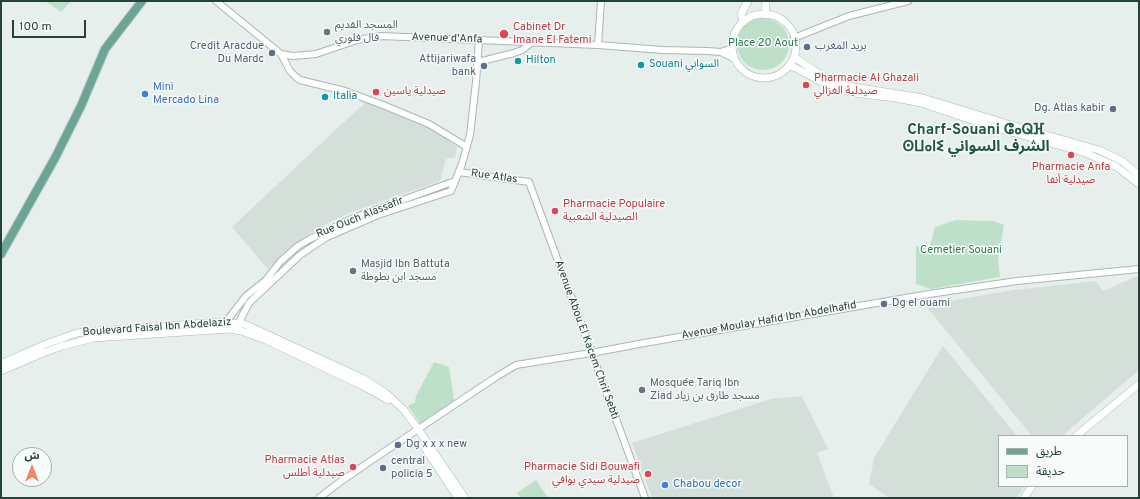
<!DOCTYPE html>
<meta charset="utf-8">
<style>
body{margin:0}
#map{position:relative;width:1140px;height:499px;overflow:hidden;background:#e6efeb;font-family:Overpass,"Noto Sans Arabic",sans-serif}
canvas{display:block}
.frame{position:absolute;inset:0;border:2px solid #24423a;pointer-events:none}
.legend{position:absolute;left:998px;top:435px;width:130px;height:52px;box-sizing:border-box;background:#f7fbf9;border:1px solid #a3b1ad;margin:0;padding:5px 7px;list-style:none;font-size:12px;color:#24423a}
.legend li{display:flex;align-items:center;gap:8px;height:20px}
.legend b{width:20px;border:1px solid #a3b1ad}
.north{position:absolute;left:12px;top:447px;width:40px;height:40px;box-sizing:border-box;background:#f7fbf9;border:1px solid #a3b1ad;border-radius:50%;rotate:0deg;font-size:11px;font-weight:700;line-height:16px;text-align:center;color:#24423a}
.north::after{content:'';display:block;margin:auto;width:14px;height:18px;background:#f4845f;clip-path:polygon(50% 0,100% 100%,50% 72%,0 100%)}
.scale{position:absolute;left:12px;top:20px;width:74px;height:18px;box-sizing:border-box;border:2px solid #24423a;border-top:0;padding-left:5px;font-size:12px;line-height:14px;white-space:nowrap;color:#24423a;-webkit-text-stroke:3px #f7fbf9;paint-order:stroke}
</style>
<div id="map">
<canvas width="1140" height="499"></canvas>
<div class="frame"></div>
<ul class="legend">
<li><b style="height:5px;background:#6aa596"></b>طريق</li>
<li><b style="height:11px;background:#bfe0c8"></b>حديقة</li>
</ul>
<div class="north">ش</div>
<div class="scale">100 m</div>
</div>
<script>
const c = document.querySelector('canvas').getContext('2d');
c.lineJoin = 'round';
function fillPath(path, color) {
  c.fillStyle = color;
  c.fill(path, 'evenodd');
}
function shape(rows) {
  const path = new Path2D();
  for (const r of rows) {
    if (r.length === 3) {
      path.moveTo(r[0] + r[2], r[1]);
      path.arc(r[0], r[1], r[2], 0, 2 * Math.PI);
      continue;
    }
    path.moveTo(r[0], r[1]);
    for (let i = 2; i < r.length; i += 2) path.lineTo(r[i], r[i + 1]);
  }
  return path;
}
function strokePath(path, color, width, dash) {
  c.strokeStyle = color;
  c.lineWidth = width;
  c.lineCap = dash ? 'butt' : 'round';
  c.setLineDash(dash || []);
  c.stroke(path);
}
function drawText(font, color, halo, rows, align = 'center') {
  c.font = font + ' Overpass,"Noto Sans Arabic","Noto Sans Tifinagh",sans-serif';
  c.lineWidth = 3;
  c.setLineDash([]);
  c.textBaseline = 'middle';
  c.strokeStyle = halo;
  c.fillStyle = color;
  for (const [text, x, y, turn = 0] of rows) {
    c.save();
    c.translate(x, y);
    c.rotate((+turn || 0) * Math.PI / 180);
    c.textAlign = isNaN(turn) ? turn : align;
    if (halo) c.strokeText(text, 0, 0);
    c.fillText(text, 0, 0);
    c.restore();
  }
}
fillPath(shape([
 [367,102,419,122,446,138,457,148,455,157,446,159,440,181,352,212,332,221,308,235,294,245,268,269,232,227,359,108],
 [1139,276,1139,370,1062,436,1032,436,925,305,1014,290,1096,281,1103,291,1135,277],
 [943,346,1017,436,999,436,999,486,1024,486,1017,498,889,498,869,484,874,458],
 [802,396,828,449,817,453,834,498,652,498,632,443,771,399]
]), '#d4dfda');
fillPath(shape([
 [45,1,71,1,61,12],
 [763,44,26],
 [956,220,993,221,1004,225,998,258,1000,277,931,289,916,284,916,246,929,249,935,227],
 [434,362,449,367,455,405,421,425,408,406,415,402,416,396],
 [536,480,548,498,521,498,517,493]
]), '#bfe0c8');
const tertiary = shape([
 [216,1,281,54,293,56,316,54,357,40,381,36,598,45,663,50,707,51,721,52,732,48],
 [794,38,849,16,908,1],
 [598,45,601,1],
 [721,52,735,59],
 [281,54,290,71,296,77,300,80,345,91,383,105,429,124,467,147],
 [478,62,514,53,522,50,531,43],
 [459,172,529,182,645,498],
 [225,323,246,296,265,281,281,261,298,246,310,239,353,218,455,181],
 [237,326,249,303,300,255,327,237,378,215,451,191,462,164,470,135,476,82,479,40],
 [319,498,340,482,372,460,496,377,516,365,591,353,650,342,929,294,1017,281,1139,269]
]);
const secondary = shape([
 [764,46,32],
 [765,15,766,1],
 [743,22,741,14,748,1],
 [794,57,824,77,837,82,854,87,923,98,1011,125,1099,150,1122,161,1139,175],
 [789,66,796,68,829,86,843,90,854,93,896,98,921,103,993,127,1086,153,1117,167,1139,184],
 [1,364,46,344,77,333,97,331,220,322,244,324,364,379,387,394,404,410,418,429,465,498],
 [1,371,38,355,62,346,93,338,230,329,241,331,266,340,361,385,388,400],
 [1076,436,1139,384],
 [425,448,458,498],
 [1024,498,1032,486]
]);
const primary = shape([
 [1,254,55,158,81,106,105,49,142,1]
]);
strokePath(tertiary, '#a8b8b2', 8);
strokePath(secondary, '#a4bbb3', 8);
strokePath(primary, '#c2cac8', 10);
strokePath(tertiary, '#fff', 6);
strokePath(secondary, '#fff', 7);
strokePath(primary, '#6aa596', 8);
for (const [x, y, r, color] of [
 [327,32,4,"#6b7280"],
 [504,34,5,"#e0444e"],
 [807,47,4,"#5c6f8a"],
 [272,53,4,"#5c6f8a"],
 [518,61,4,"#0f9aa8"],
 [641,65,4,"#0f9aa8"],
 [484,66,4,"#5c6f8a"],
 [806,85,4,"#e0444e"],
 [376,92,4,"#e0444e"],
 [145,94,4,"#3f7fe0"],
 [325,97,4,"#0f9aa8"],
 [1113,109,4,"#5c6f8a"],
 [1071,155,4,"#e0444e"],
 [555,211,4,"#e0444e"],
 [353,271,4,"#6b7280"],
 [884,304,4,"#5c6f8a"],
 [642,390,4,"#6b7280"],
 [398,445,4,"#5c6f8a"],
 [353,467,4,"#e0444e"],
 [383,468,4,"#5c6f8a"],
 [648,474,4,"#e0444e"],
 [665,485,4,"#3f7fe0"]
]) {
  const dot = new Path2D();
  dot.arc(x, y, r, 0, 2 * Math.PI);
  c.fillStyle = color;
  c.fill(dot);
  strokePath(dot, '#f7fbf9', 1.5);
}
drawText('11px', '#5b616d', '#f7fbf9', [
 ["المسجد القديم",335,26],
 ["فال فلوري",335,39],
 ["Masjid Ibn Battuta",361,265],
 ["مسجد ابن بطوطة",361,278],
 ["Mosquée Tariq Ibn",650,384],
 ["Ziad مسجد طارق بن زياد",650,397]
], 'left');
drawText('11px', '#be3a42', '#f7fbf9', [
 ["Cabinet Dr",513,28],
 ["Imane El Fatemi",513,41],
 ["Pharmacie Al Ghazali",814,79],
 ["صيدلية الغزالي",814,92],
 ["صيدلية ياسين",384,92],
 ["Pharmacie Anfa",1071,168,"center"],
 ["صيدلية أنفا",1071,181,"center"],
 ["Pharmacie Populaire",563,205],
 ["الصيدلية الشعبية",563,218],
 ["Pharmacie Atlas",345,461,"right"],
 ["صيدلية أطلس",345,474,"right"],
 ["Pharmacie Sidi Bouwafi",640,468,"right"],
 ["صيدلية سيدي بوافي",640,481,"right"]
], 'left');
drawText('11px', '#24423a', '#f7fbf9', [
 ["Avenue d'Anfa",447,39,2],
 ["Rue Atlas",494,177,8],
 ["Rue Ouch Alassafir",360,218,-22],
 ["Avenue Moulay Hafid Ibn Abdelhafid",769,321,-10],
 ["Boulevard Faisal Ibn Abdelaziz",157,328,-4],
 ["Avenue Abou El Kacem Chrif Sebti",586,340,70]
]);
drawText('11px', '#2d7a4b', '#f7fbf9', [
 ["Place 20 Aout",763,44],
 ["Cemetier Souani",961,251]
]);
drawText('11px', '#4e5e75', '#f7fbf9', [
 ["Credit Aracdue",264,47,"right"],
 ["Du Mardc",264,60,"right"],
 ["بريد المغرب",815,47],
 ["Attijariwafa",476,60,"right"],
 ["bank",476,73,"right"],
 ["Dg. Atlas kabir",1105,109,"right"],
 ["Dg el ouami",892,304],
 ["Dg x x x new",406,445],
 ["central",391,462],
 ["policia 5",391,475]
], 'left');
drawText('11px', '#0d838f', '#f7fbf9', [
 ["Hilton",526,61],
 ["Souani السواني",649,65],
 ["Italia",333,97]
], 'left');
drawText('11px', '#366cbe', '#f7fbf9', [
 ["Mini",153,88],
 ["Mercado Lina",153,101],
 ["Chabou decor",673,485]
], 'left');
drawText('bold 15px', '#1f5548', '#f7fbf9', [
 ["Charf-Souani ⵛⴰⵕⴼ",976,131],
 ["ⵙⵡⴰⵏⵉ الشرف السواني",976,148]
]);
</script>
